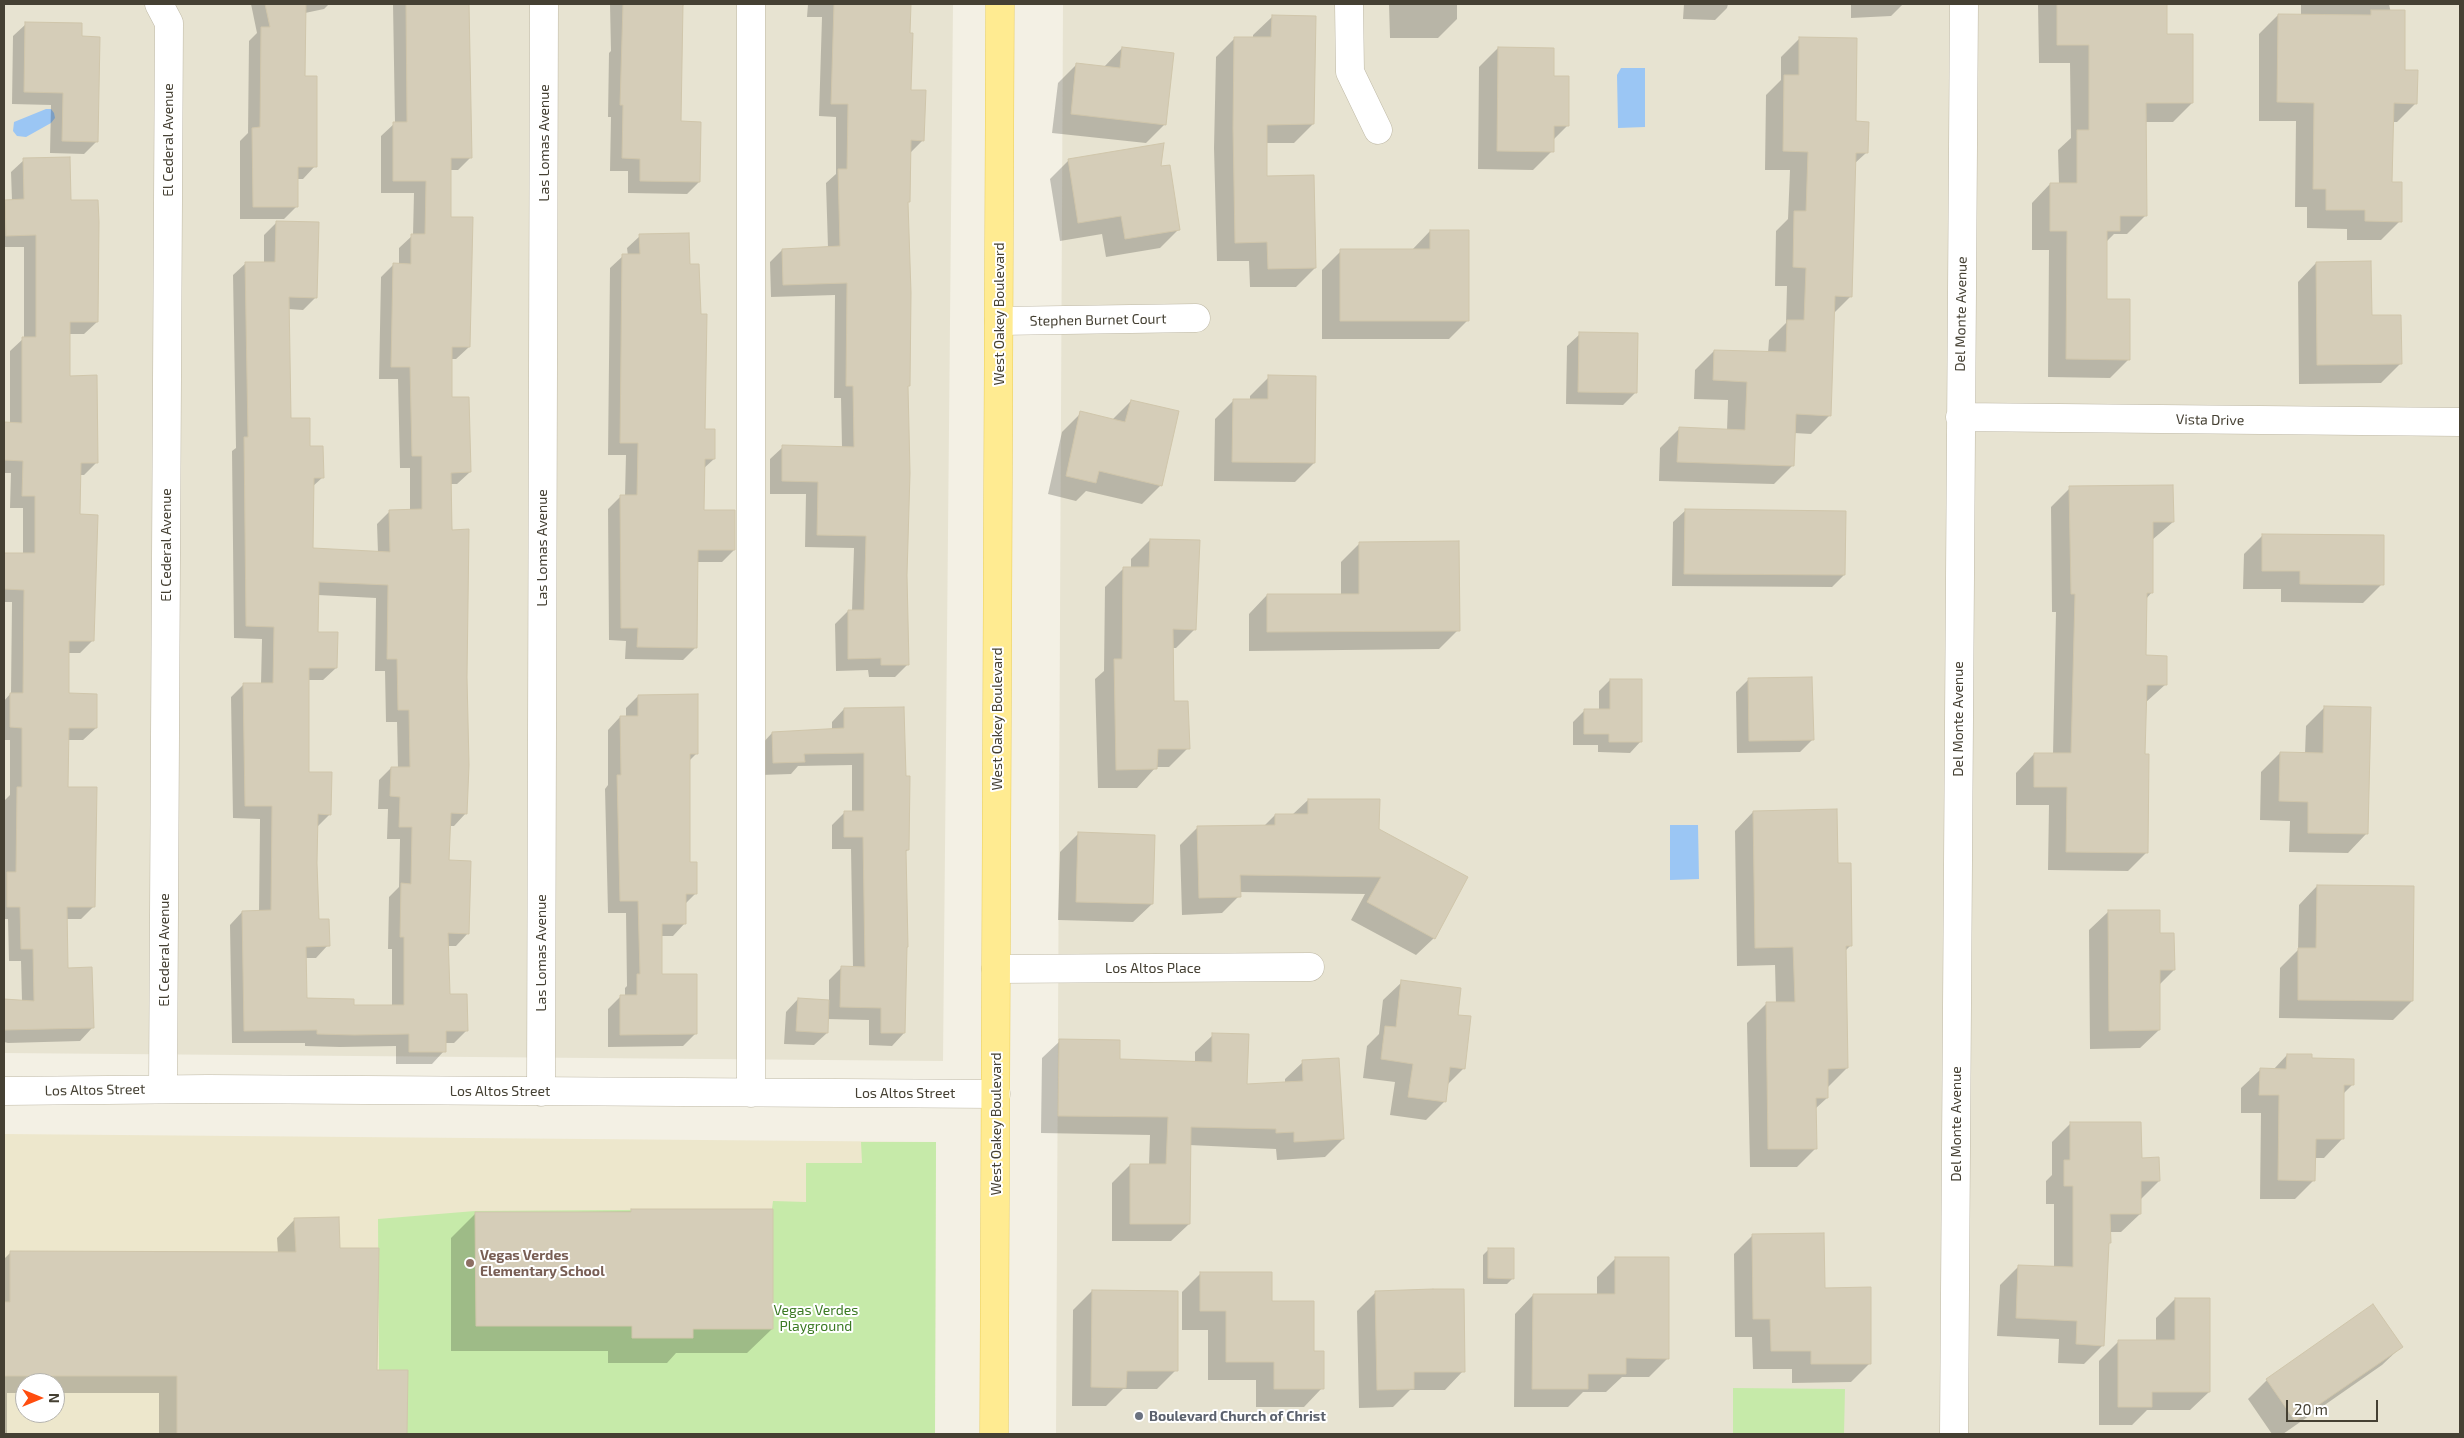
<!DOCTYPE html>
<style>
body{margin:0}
#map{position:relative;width:2464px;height:1438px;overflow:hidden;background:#f3f0e4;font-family:"Exo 2",sans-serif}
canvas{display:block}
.frame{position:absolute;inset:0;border:5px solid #454033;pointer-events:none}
.north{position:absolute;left:15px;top:1373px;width:50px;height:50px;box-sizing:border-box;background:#fff;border:1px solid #b5b3ad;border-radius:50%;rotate:90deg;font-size:14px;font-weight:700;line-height:20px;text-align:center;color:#454033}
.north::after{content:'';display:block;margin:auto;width:18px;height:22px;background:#ff4d0f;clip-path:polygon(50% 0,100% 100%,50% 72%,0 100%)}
.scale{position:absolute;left:2286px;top:1400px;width:92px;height:22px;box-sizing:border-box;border:2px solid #454033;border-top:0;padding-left:6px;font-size:15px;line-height:18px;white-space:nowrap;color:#454033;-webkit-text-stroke:4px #fff;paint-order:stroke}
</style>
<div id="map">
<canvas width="2464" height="1438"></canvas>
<div class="frame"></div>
<div class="north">N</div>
<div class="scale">20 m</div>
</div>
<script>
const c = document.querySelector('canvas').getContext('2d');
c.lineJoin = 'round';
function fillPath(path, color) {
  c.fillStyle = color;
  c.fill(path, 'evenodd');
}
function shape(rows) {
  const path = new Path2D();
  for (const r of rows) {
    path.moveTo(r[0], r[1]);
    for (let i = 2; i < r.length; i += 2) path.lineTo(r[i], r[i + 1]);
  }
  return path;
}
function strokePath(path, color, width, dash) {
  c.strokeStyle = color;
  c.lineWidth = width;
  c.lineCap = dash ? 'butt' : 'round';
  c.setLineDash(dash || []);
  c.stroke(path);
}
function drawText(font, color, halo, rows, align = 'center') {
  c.font = font + ' "Exo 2",sans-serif';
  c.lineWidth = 4;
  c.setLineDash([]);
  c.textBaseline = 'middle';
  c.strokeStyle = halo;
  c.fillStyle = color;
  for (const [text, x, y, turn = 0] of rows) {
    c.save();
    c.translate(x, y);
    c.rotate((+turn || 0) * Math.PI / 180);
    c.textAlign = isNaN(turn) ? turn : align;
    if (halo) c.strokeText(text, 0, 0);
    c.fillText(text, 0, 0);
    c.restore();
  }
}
fillPath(shape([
 [4,4,953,4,943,1061,4,1053],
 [1063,4,2460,4,2460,1434,1056,1434]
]), '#e7e3d1');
fillPath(shape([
 [4,1134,936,1142,935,1434,4,1434],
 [25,1383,55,1383,55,1413,25,1413]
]), '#ede7cc');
fillPath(shape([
 [861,1142,936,1142,935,1434,407,1434,407,1370,379,1370,378,1219,475,1211,772,1209,773,1201,806,1202,806,1163,862,1163],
 [1733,1388,1845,1389,1844,1434,1733,1434]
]), '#c6eaa9');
fillPath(shape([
 [1621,68,1645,68,1645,127,1618,128,1617,75],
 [46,109,51,109,54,113,55,118,51,123,26,137,17,136,13,131,14,122],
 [1670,825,1698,825,1699,879,1670,880]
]), '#9bc6f4');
fillPath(shape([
 [251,4,329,4,324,9,305,13,304,78,315,166,303,179,296,179,297,206,284,219,240,219,240,141,248,133,249,41,257,33],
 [393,4,469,4,470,158,458,170,450,170,450,218,469,347,456,359,451,359,451,399,470,472,457,484,450,484,466,813,454,826,449,826,448,862,468,933,456,946,448,946,449,995,467,1030,454,1043,444,1043,444,1051,432,1064,396,1064,396,1046,340,1047,305,1046,305,1043,232,1043,230,925,242,912,259,912,260,819,233,818,231,697,244,684,261,684,262,639,234,638,232,451,236,448,233,275,246,263,264,263,264,235,277,222,316,297,303,310,288,309,290,419,309,447,323,477,312,487,311,550,378,553,377,524,390,511,410,511,410,468,400,468,398,379,379,379,381,277,394,264,399,265,399,248,413,235,414,193,381,193,381,136,395,123],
 [318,595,376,598,375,671,385,671,386,722,397,722,398,768,391,768,379,780,378,809,388,809,387,839,400,839,399,887,389,897,388,949,392,949,392,1006,353,1006,305,999,305,958,316,958,328,945,318,920,316,863,317,827,330,814,308,773,308,680,323,680,336,668,317,633],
 [610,4,684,4,681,10,680,123,699,182,687,194,628,193,628,171,610,171,611,117,608,117,609,53,611,51],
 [808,4,910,4,910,91,923,140,910,153,907,204,906,575,908,664,895,677,869,677,868,670,836,671,835,624,848,611,852,611,854,548,805,547,806,494,770,494,770,459,783,447,842,448,841,398,834,398,835,295,771,297,770,262,782,250,828,248,826,183,836,174,836,117,819,116,822,17,807,17],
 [1389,4,1457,4,1457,19,1438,38,1390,38],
 [1684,4,1728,4,1727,8,1715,20,1683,19],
 [1851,4,1903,4,1891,16,1851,18],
 [2038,4,2166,4,2166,35,2192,103,2173,122,2145,122,2146,215,2127,234,2114,234,2105,243,2105,300,2129,359,2110,378,2048,377,2049,250,2032,250,2032,203,2050,184,2059,184,2058,150,2071,138,2070,63,2039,63],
 [2301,4,2389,4,2403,71,2416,103,2397,122,2392,122,2391,183,2400,221,2381,240,2347,240,2347,229,2307,228,2307,207,2295,207,2296,121,2259,121,2259,34,2278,15,2301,15],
 [1272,17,1313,124,1294,143,1266,143,1266,177,1315,268,1296,287,1250,287,1249,261,1217,261,1214,148,1216,57,1235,38,1253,38,1253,35],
 [26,24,81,37,97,141,84,154,50,153,51,105,12,104,13,36],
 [1800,38,1855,123,1866,153,1854,164,1851,296,1833,314,1830,415,1811,434,1794,433,1793,465,1774,484,1659,481,1660,448,1679,429,1727,430,1728,400,1694,399,1695,370,1714,351,1768,353,1769,340,1786,323,1787,286,1775,286,1776,231,1788,219,1790,170,1765,170,1766,95,1781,80,1781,57],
 [1122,48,1165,124,1146,143,1052,133,1058,83,1077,64,1104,67],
 [1498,48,1552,77,1567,126,1553,140,1552,151,1533,170,1478,169,1479,67],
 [24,160,70,202,97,322,84,334,68,334,68,377,96,463,84,475,79,475,78,515,93,640,80,653,67,653,67,695,96,728,83,740,68,740,67,788,94,906,81,919,66,919,67,969,92,1028,80,1041,8,1043,4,1042,4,999,22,1001,21,961,9,961,8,919,4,919,4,801,10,795,10,740,4,740,4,701,11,693,12,602,4,602,4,554,23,554,23,508,10,508,11,473,4,473,4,423,10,424,10,351,24,338,24,247,4,247,4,203,12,201,11,172],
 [1069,160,1160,168,1179,229,1160,248,1106,257,1102,234,1060,241,1050,179],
 [1430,231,1468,320,1449,339,1322,339,1322,270,1341,251,1411,251],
 [640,236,688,265,704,430,714,459,703,469,702,511,734,550,722,562,697,562,695,648,683,660,625,659,626,641,609,640,608,509,621,496,625,496,626,455,608,455,610,268,623,256,628,256,627,248],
 [2316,263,2370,316,2400,364,2381,383,2299,384,2298,282],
 [1580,334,1636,392,1623,405,1566,404,1567,346],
 [1269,377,1314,463,1295,482,1214,481,1215,419,1234,400,1250,400,1250,396],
 [1131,401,1161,485,1142,504,1086,491,1076,501,1048,494,1062,432,1081,413,1112,420],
 [2070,488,2173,522,2152,540,2152,592,2146,599,2145,656,2166,684,2145,703,2144,755,2147,852,2128,871,2048,870,2049,805,2016,805,2016,773,2034,754,2053,754,2056,612,2052,612,2051,507],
 [1686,510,1844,575,1832,587,1672,586,1673,522],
 [2263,535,2382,584,2363,603,2281,602,2281,589,2243,589,2244,554],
 [1150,540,1195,629,1176,648,1172,648,1173,702,1188,748,1169,767,1156,767,1137,788,1098,788,1095,679,1104,671,1105,587,1124,568,1131,568,1131,559],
 [1360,543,1458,630,1439,649,1249,651,1249,614,1267,595,1341,595,1341,562],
 [1610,680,1641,741,1630,753,1598,752,1598,745,1573,745,1573,722,1584,711,1599,711,1599,691],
 [1748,680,1813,739,1800,752,1737,753,1736,692],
 [638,696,697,753,689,761,689,864,696,893,685,904,685,923,673,936,661,936,661,975,696,1033,683,1046,608,1047,608,1009,620,997,625,997,625,988,627,986,626,913,608,913,605,789,608,785,608,730,620,717,626,717,626,708],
 [2325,707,2366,834,2348,853,2289,852,2290,821,2260,820,2261,772,2280,753,2305,754,2306,726],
 [844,709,908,850,905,852,904,1033,892,1046,869,1045,869,1020,827,1019,827,1033,814,1045,784,1044,786,1012,798,999,829,1001,829,980,841,968,853,968,851,849,832,849,832,825,845,812,852,812,852,765,798,766,791,774,761,775,760,746,772,733,832,730,832,722],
 [1308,800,1378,829,1434,938,1416,955,1351,920,1365,894,1239,892,1239,896,1222,913,1182,915,1180,845,1198,827,1264,826,1275,815,1292,815],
 [1753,812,1836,864,1851,945,1845,951,1847,1068,1828,1087,1827,1098,1815,1109,1816,1148,1797,1167,1750,1167,1747,1023,1766,1004,1776,1004,1775,965,1737,966,1735,831],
 [1079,833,1152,904,1133,922,1058,920,1060,852],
 [2317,886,2412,1001,2393,1020,2279,1018,2280,968,2298,950,2299,905],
 [2108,912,2159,935,2174,970,2159,985,2159,1030,2140,1048,2090,1049,2089,930],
 [1402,982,1457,1016,1464,1068,1447,1085,1445,1101,1426,1120,1390,1115,1395,1082,1363,1078,1367,1046,1379,1034,1383,1000],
 [1213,1035,1246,1085,1285,1083,1285,1079,1303,1062,1343,1139,1325,1157,1277,1160,1276,1149,1189,1145,1189,1224,1171,1241,1112,1241,1112,1183,1130,1165,1149,1165,1150,1135,1041,1133,1042,1058,1060,1041,1118,1061,1195,1063,1195,1052],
 [2287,1055,2311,1059,2352,1085,2342,1095,2342,1139,2324,1158,2314,1158,2314,1180,2295,1199,2260,1199,2261,1113,2241,1113,2241,1088,2260,1070,2273,1070],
 [2071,1123,2141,1159,2159,1181,2140,1200,2140,1214,2121,1232,2109,1232,2103,1345,2084,1364,2058,1363,2059,1339,1997,1336,2000,1285,2019,1266,2054,1268,2054,1204,2046,1204,2046,1181,2052,1175,2052,1142],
 [771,1210,772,1329,747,1353,676,1353,667,1363,608,1363,608,1351,451,1351,451,1238,476,1213],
 [295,1219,339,1249,376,1371,406,1371,406,1434,159,1434,159,1393,55,1393,55,1383,25,1383,25,1393,7,1393,7,1434,4,1434,4,1259,11,1252,278,1254,277,1238],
 [1753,1235,1824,1289,1870,1363,1851,1382,1792,1383,1792,1369,1753,1369,1752,1337,1735,1337,1734,1254],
 [1489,1249,1513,1278,1507,1284,1483,1284,1483,1255],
 [1616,1258,1668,1358,1649,1377,1622,1377,1606,1392,1583,1392,1568,1407,1514,1407,1515,1314,1533,1295,1597,1295,1597,1277],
 [1201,1273,1271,1302,1313,1352,1322,1388,1304,1407,1256,1407,1256,1380,1208,1380,1208,1330,1182,1330,1182,1292],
 [1092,1291,1176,1370,1157,1389,1123,1389,1106,1406,1072,1406,1073,1310],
 [1376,1292,1463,1371,1445,1390,1410,1390,1393,1407,1359,1408,1357,1311],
 [2175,1299,2209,1392,2190,1410,2147,1410,2132,1425,2099,1425,2099,1361,2118,1342,2156,1342,2156,1318],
 [2373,1306,2401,1347,2382,1365,2283,1434,2272,1434,2248,1399,2267,1380]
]), '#0003');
const building = shape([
 [265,4,306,4,305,76,317,76,317,167,298,167,298,207,253,207,252,128,260,127,261,27,270,27,265,4],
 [406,4,469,4,472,158,451,158,451,217,473,217,470,347,452,347,452,397,469,397,471,472,451,473,452,530,469,529,467,677,469,765,467,814,451,813,449,860,471,861,469,934,448,933,450,994,467,994,468,1031,446,1031,446,1052,409,1052,409,1034,354,1035,317,1034,317,1030,244,1031,242,911,271,910,272,806,245,806,243,683,273,683,274,627,246,626,244,437,248,437,245,262,275,262,276,221,319,222,317,298,289,297,291,418,310,418,310,446,323,446,324,478,314,478,313,548,390,552,389,510,422,509,422,456,412,456,410,367,391,367,393,263,411,264,411,234,425,234,426,181,393,181,393,122,407,122,406,4],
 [319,582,388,585,387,659,397,659,398,710,409,710,410,767,391,767,390,796,400,797,399,827,412,827,411,884,401,883,400,937,404,937,404,1005,354,1005,354,999,307,998,306,947,330,946,329,919,319,919,317,863,318,814,331,815,332,772,309,772,309,668,337,668,338,632,318,632,319,582],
 [623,4,683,4,681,121,701,122,700,182,640,181,640,159,622,158,623,105,620,105,623,4],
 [834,4,911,4,910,33,913,33,911,90,926,90,924,141,911,140,910,202,908,202,911,293,910,386,908,386,910,473,907,575,909,665,881,665,881,658,848,659,848,610,864,610,866,536,817,535,818,482,782,481,782,445,854,447,853,386,846,386,847,283,783,285,782,249,840,246,838,169,847,169,848,104,831,104,834,4],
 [2057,4,2167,4,2167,34,2193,34,2193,103,2146,103,2147,216,2120,216,2120,231,2107,231,2107,299,2130,299,2130,360,2066,359,2067,231,2050,231,2050,183,2077,183,2077,130,2089,130,2089,45,2057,45,2057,4],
 [2371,10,2405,10,2405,70,2418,70,2417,104,2394,103,2392,182,2402,182,2402,222,2365,221,2365,210,2326,210,2326,189,2313,189,2314,103,2277,102,2278,14,2371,15,2371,10],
 [1272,15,1316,16,1314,124,1267,125,1267,176,1314,175,1316,268,1268,269,1267,242,1235,243,1233,128,1234,37,1271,37,1272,15],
 [25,22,82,23,82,36,100,37,98,142,62,141,63,93,24,92,25,22],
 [1799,37,1857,38,1856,121,1869,122,1868,153,1856,153,1852,297,1835,296,1831,416,1796,414,1794,466,1677,462,1679,427,1745,430,1747,382,1713,380,1714,350,1786,352,1787,320,1804,320,1806,268,1793,267,1794,211,1806,211,1808,152,1783,151,1784,75,1799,75,1799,37],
 [1122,47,1174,53,1166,125,1071,114,1076,63,1120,68,1122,47],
 [1498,47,1554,48,1554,76,1569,76,1569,126,1554,126,1554,152,1497,151,1498,47],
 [1164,143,1161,166,1170,165,1180,230,1125,239,1121,216,1078,223,1068,159,1164,143],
 [70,157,71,200,98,200,99,222,98,322,70,322,70,376,97,375,98,463,81,463,80,514,98,515,94,641,69,641,69,693,97,694,97,728,69,728,68,787,97,787,95,907,67,907,68,968,92,967,94,1028,4,1030,4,999,34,1001,33,949,21,949,20,907,7,907,7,872,16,872,17,787,22,787,22,728,10,727,10,693,23,693,24,590,4,589,4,553,35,553,35,496,22,496,23,461,4,460,4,422,22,423,22,337,36,337,36,235,6,236,5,200,24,199,23,158,70,157],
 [1430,230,1469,230,1469,321,1340,321,1340,249,1430,249,1430,230],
 [689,233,690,264,699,264,701,314,707,314,705,429,715,429,715,459,705,459,704,510,735,510,735,550,698,550,697,648,637,647,638,628,621,628,620,495,637,495,638,443,620,443,622,254,640,254,639,234,689,233],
 [2371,261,2372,315,2401,315,2402,364,2317,365,2316,262,2371,261],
 [1579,332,1638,333,1637,393,1578,392,1579,332],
 [1268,375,1316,376,1315,463,1232,462,1233,399,1268,399,1268,375],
 [1131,400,1179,411,1162,486,1099,471,1096,483,1066,476,1080,411,1125,422,1131,400],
 [2173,485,2174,522,2153,522,2153,593,2147,593,2146,655,2167,656,2167,685,2147,685,2145,754,2149,754,2148,853,2066,852,2067,787,2034,787,2034,753,2071,753,2075,594,2071,594,2069,486,2173,485],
 [1685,509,1846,511,1845,575,1684,574,1685,509],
 [2262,534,2384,535,2384,585,2300,584,2300,571,2262,571,2262,534],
 [1150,539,1200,540,1196,630,1173,629,1174,701,1188,701,1190,749,1158,749,1157,769,1116,770,1114,659,1122,659,1123,567,1149,567,1150,539],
 [1459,541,1460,631,1267,632,1267,594,1359,594,1359,542,1459,541],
 [1812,677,1814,740,1749,741,1748,678,1812,677],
 [1610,679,1642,679,1642,742,1609,742,1609,734,1584,734,1584,709,1610,709,1610,679],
 [698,694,698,754,690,754,690,862,697,862,697,894,686,894,686,924,662,924,662,974,697,974,697,1034,620,1035,620,995,637,995,637,974,640,974,638,901,620,901,617,775,621,775,620,716,638,716,638,695,698,694],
 [2324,706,2371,707,2368,834,2308,833,2308,802,2279,801,2280,752,2323,753,2324,706],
 [904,707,906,776,910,776,909,850,906,850,908,947,907,947,905,1033,881,1033,881,1008,840,1007,841,966,865,967,863,837,844,837,844,811,864,811,864,753,804,754,805,762,773,763,772,732,844,728,844,708,904,707],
 [1308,799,1380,799,1379,829,1468,877,1435,939,1367,902,1381,877,1240,875,1241,897,1199,898,1197,826,1275,825,1275,814,1308,814,1308,799],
 [1837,809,1838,863,1851,863,1852,946,1846,946,1848,1068,1828,1069,1828,1098,1816,1098,1817,1149,1768,1149,1766,1002,1795,1002,1793,947,1755,948,1753,811,1837,809],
 [1078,832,1155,835,1153,904,1076,902,1078,832],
 [2317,885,2414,886,2413,1001,2298,1000,2298,948,2316,948,2317,885],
 [2108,910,2160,910,2160,933,2174,933,2175,970,2160,970,2160,1030,2109,1031,2108,910],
 [1401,980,1461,988,1458,1015,1471,1016,1465,1069,1450,1067,1446,1102,1408,1097,1413,1064,1381,1059,1385,1026,1396,1027,1401,980],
 [798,998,829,1000,828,1033,796,1031,798,998],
 [1212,1033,1249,1034,1247,1084,1303,1081,1302,1060,1339,1058,1344,1139,1294,1142,1294,1132,1276,1133,1276,1129,1191,1127,1190,1224,1130,1224,1130,1164,1166,1164,1168,1117,1058,1116,1059,1039,1120,1040,1120,1059,1212,1062,1212,1033],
 [2287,1054,2312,1054,2312,1058,2354,1059,2354,1085,2344,1085,2344,1139,2316,1139,2315,1181,2278,1180,2279,1095,2259,1095,2260,1068,2286,1069,2287,1054],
 [2070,1122,2141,1122,2142,1158,2159,1157,2160,1181,2141,1181,2141,1214,2110,1214,2111,1243,2109,1243,2104,1346,2076,1344,2077,1321,2016,1318,2018,1265,2073,1267,2073,1186,2064,1186,2064,1160,2070,1160,2070,1122],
 [631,1209,773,1209,773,1329,693,1329,693,1338,632,1338,632,1326,476,1326,475,1212,631,1212,631,1209],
 [339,1217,340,1248,379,1248,377,1370,408,1370,407,1434,177,1434,177,1376,4,1376,4,1302,10,1302,10,1251,296,1252,294,1218,339,1217],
 [1824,1233,1825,1288,1871,1287,1871,1364,1811,1364,1811,1351,1771,1351,1770,1319,1753,1319,1752,1234,1824,1233],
 [1488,1248,1514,1248,1514,1279,1488,1278,1488,1248],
 [1615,1257,1669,1257,1669,1359,1626,1358,1626,1374,1588,1374,1588,1389,1532,1389,1533,1294,1615,1294,1615,1257],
 [1200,1272,1272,1272,1272,1301,1314,1301,1314,1351,1324,1351,1324,1389,1274,1389,1274,1362,1226,1362,1226,1311,1200,1311,1200,1272],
 [1433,1289,1464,1289,1465,1372,1414,1372,1414,1389,1377,1390,1375,1291,1433,1289],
 [1092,1290,1178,1291,1178,1371,1127,1371,1126,1388,1091,1387,1092,1290],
 [2175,1298,2210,1298,2210,1392,2152,1392,2152,1407,2118,1407,2118,1340,2175,1340,2175,1298],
 [2373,1304,2403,1347,2295,1421,2266,1379,2373,1304]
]);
fillPath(building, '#d5cdb8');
strokePath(building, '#d0c6ab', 1);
const minor = shape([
 [159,4,169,23,163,1089],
 [751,4,751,1093],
 [1349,4,1350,72,1378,130],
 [999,321,1196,318],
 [1960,417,2460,422],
 [996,969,1310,967],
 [4,1091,208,1089,996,1094],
 [541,1092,544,4],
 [1954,1434,1964,4]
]);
const major = shape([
 [994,1434,1000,4]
]);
strokePath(minor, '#bfb9a6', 29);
strokePath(major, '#ebcf5a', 29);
strokePath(minor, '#fff', 28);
strokePath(major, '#ffeb91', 28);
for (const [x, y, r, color] of [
 [470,1263,5,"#8d6e63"],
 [1139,1416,5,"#6b7280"]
]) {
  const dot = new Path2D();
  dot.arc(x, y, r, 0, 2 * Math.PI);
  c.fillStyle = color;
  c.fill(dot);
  strokePath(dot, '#fff', 2);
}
drawText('14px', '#454033', '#fff', [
 ["El Cederal Avenue",168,140,-90],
 ["Las Lomas Avenue",544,143,-90],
 ["West Oakey Boulevard",999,314,-90],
 ["Del Monte Avenue",1961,314,-89],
 ["Stephen Burnet Court",1098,320,-1],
 ["Vista Drive",2210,420,1],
 ["El Cederal Avenue",166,545,-90],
 ["Las Lomas Avenue",542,548,-90],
 ["West Oakey Boulevard",997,719,-90],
 ["Del Monte Avenue",1958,719,-90],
 ["El Cederal Avenue",164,950,-90],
 ["Las Lomas Avenue",541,953,-90],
 ["Los Altos Place",1153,968],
 ["Los Altos Street",95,1090,-1],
 ["Los Altos Street",500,1091],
 ["Los Altos Street",905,1093],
 ["West Oakey Boulevard",996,1124,-90],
 ["Del Monte Avenue",1956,1124,-90]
]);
drawText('bold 14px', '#785e54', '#fff', [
 ["Vegas Verdes",480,1255],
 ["Elementary School",480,1271]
], 'left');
drawText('14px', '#3b7a23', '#fff', [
 ["Vegas Verdes",816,1310],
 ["Playground",816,1326]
]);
drawText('bold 14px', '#5b616d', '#fff', [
 ["Boulevard Church of Christ",1149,1416]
], 'left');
</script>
